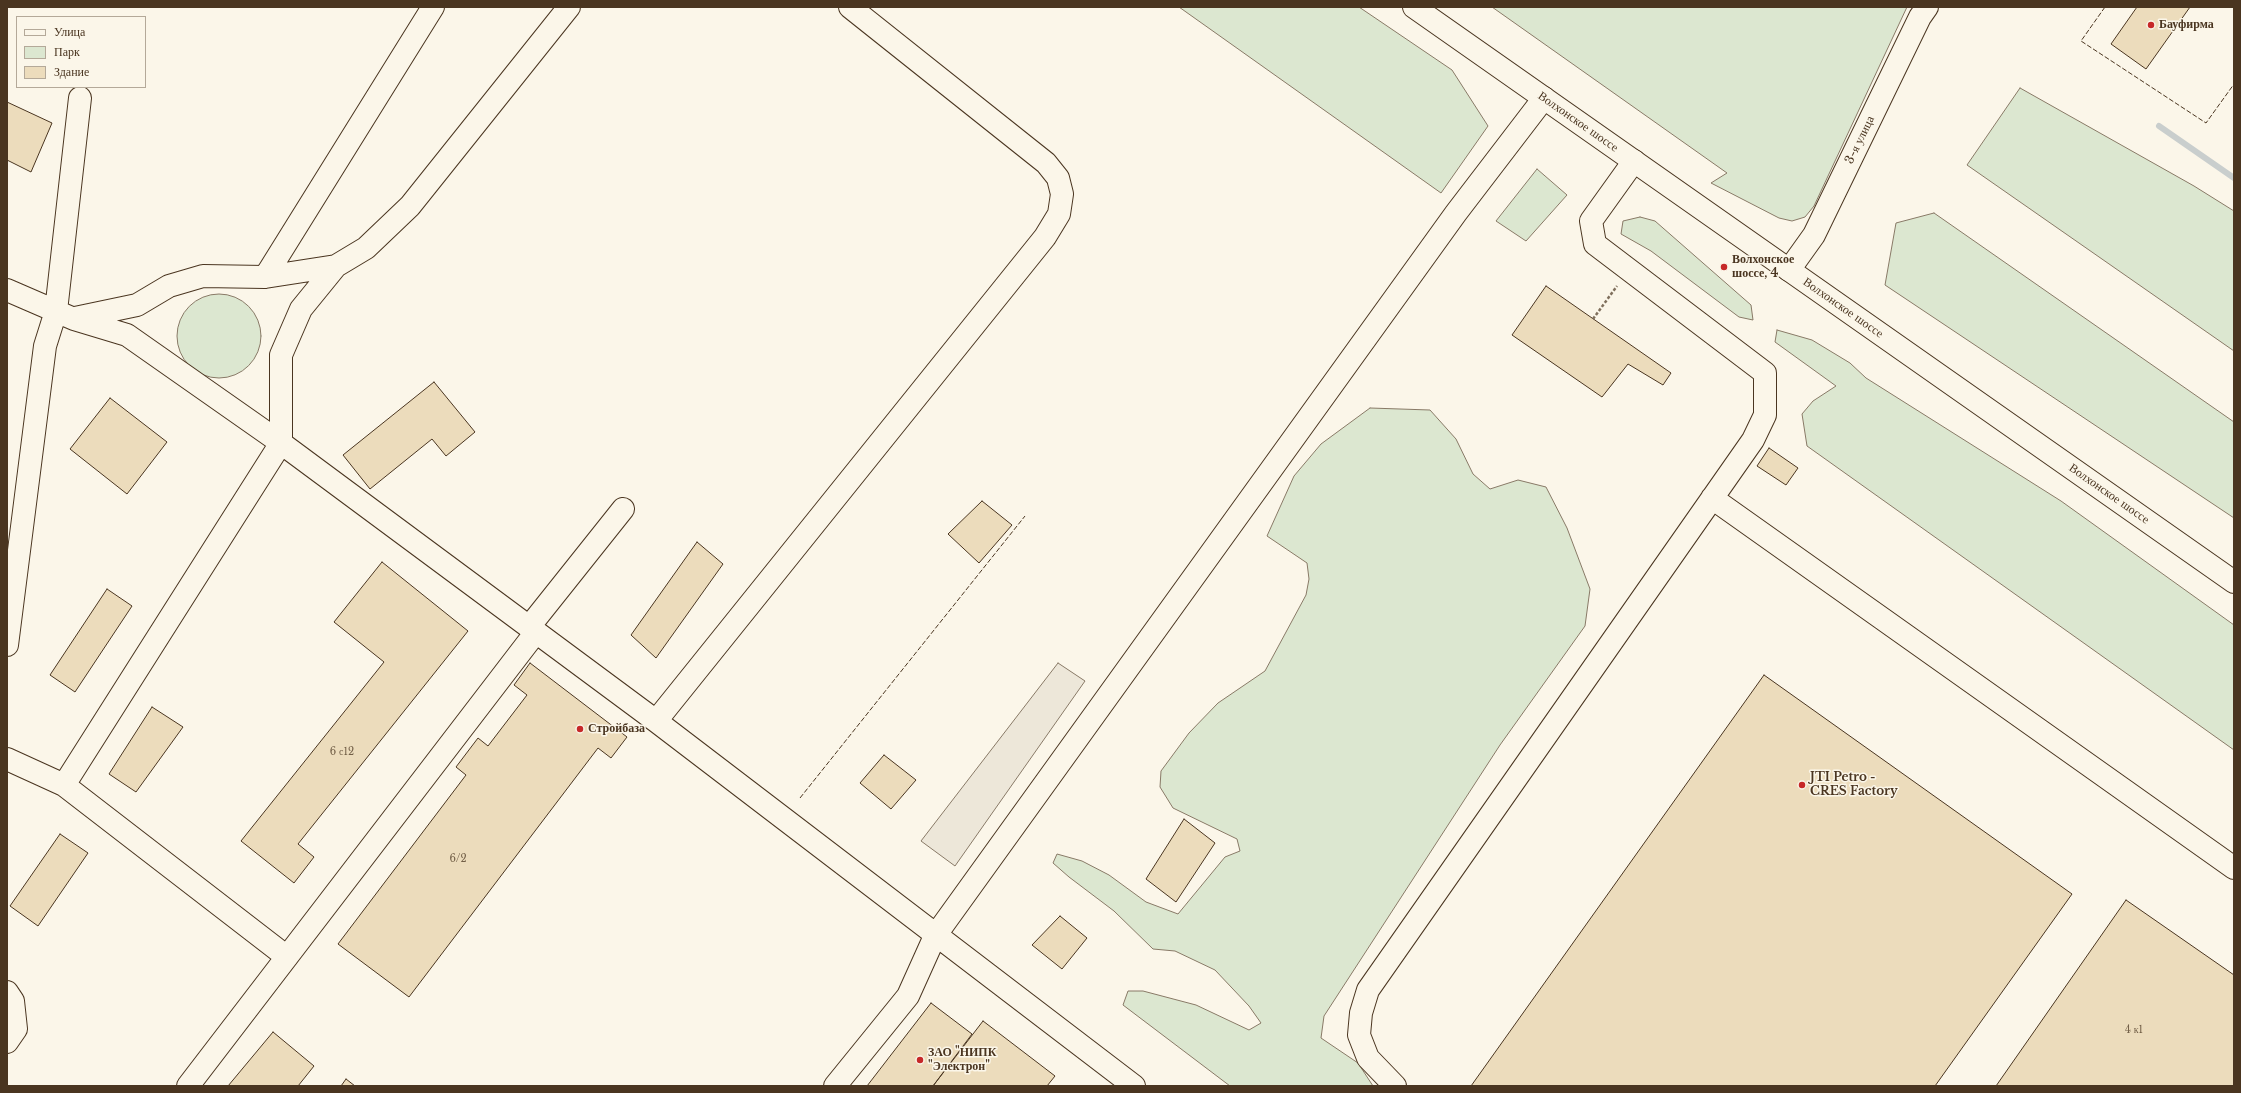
<!DOCTYPE html>
<meta charset="utf-8">
<style>
body{margin:0}
#map{position:relative;width:2241px;height:1093px;overflow:hidden;background:#fbf6e9;font-family:"Libre Baskerville",serif}
canvas{display:block}
.frame{position:absolute;inset:0;border:8px solid #4a3520;pointer-events:none}
.legend{position:absolute;left:16px;top:16px;width:130px;height:72px;box-sizing:border-box;background:#fbf6e9;border:1px solid #b4a999;margin:0;padding:5px 7px;list-style:none;font-size:12px;color:#4a3520}
.legend li{display:flex;align-items:center;gap:8px;height:20px}
.legend b{width:20px;border:1px solid #b4a999}
</style>
<div id="map">
<canvas width="2241" height="1093"></canvas>
<div class="frame"></div>
<ul class="legend">
<li><b style="height:5px;background:#fbf6e9"></b>Улица</li>
<li><b style="height:11px;background:#dce7d0"></b>Парк</li>
<li><b style="height:11px;background:#ecdcbc"></b>Здание</li>
</ul>
</div>
<script>
const c = document.querySelector('canvas').getContext('2d');
c.lineJoin = 'round';
function fillPath(path, color) {
  c.fillStyle = color;
  c.fill(path, 'evenodd');
}
function shape(rows) {
  const path = new Path2D();
  for (const r of rows) {
    if (r.length === 3) {
      path.moveTo(r[0] + r[2], r[1]);
      path.arc(r[0], r[1], r[2], 0, 2 * Math.PI);
      continue;
    }
    path.moveTo(r[0], r[1]);
    for (let i = 2; i < r.length; i += 2) path.lineTo(r[i], r[i + 1]);
  }
  return path;
}
function strokePath(path, color, width, dash) {
  c.strokeStyle = color;
  c.lineWidth = width;
  c.lineCap = dash ? 'butt' : 'round';
  c.setLineDash(dash || []);
  c.stroke(path);
}
function drawText(font, color, halo, rows, align = 'center') {
  c.font = font + ' "Libre Baskerville",serif';
  c.lineWidth = 3;
  c.setLineDash([]);
  c.textBaseline = 'middle';
  c.strokeStyle = halo;
  c.fillStyle = color;
  for (const [text, x, y, turn = 0] of rows) {
    c.save();
    c.translate(x, y);
    c.rotate((+turn || 0) * Math.PI / 180);
    c.textAlign = isNaN(turn) ? turn : align;
    if (halo) c.strokeText(text, 0, 0);
    c.fillText(text, 0, 0);
    c.restore();
  }
}
const green = shape([
 [1179,7,1359,7,1452,70,1488,126,1441,193,1179,7],
 [1492,7,1907,7,1814,206,1805,217,1792,221,1779,218,1711,183,1727,173,1492,7],
 [2020,88,2194,186,2234,211,2234,351,1967,165,2020,88],
 [1537,169,1567,195,1526,241,1496,221,1537,169],
 [1934,213,2234,422,2234,518,1885,285,1896,223,1934,213],
 [1640,217,1655,221,1751,305,1753,320,1739,317,1651,251,1621,234,1623,221,1640,217],
 [219,336,42],
 [1777,330,1812,340,1850,363,1866,378,2061,501,2234,625,2234,750,1807,446,1802,414,1813,401,1836,386,1775,342,1777,330],
 [1370,408,1430,410,1456,439,1473,474,1490,489,1518,480,1546,487,1567,528,1590,589,1585,626,1500,745,1324,1016,1321,1038,1358,1063,1373,1086,1230,1086,1123,1005,1128,991,1143,991,1196,1005,1249,1030,1261,1023,1249,1006,1215,970,1175,951,1153,949,1114,911,1069,877,1053,863,1057,854,1082,861,1109,875,1146,902,1178,914,1225,857,1240,851,1237,839,1173,808,1160,787,1161,771,1189,733,1218,703,1265,671,1306,595,1309,579,1307,563,1267,536,1294,476,1321,444,1370,408]
]);
fillPath(green, '#dce7d0');
strokePath(green, '#887966', 1);
const parking = shape([
 [1058,663,1085,681,955,866,921,841,1058,663]
]);
fillPath(parking, '#ede7d9');
strokePath(parking, '#887966', 1);
strokePath(shape([
 [2159,126,2234,178]
]), '#c9cecd', 6);
const building = shape([
 [2137,7,2190,7,2146,69,2111,44,2137,7],
 [7,102,52,123,31,172,7,160,7,102],
 [1546,286,1671,373,1663,385,1628,364,1602,397,1512,335,1546,286],
 [434,382,475,432,446,456,432,439,370,489,343,455,434,382],
 [110,398,167,442,127,494,70,449,110,398],
 [1769,448,1798,468,1786,485,1757,466,1769,448],
 [982,501,1012,525,979,563,948,534,982,501],
 [697,542,723,564,656,658,631,635,697,542],
 [382,562,468,631,298,844,314,857,294,883,241,841,384,662,334,622,382,562],
 [107,589,132,606,75,692,50,675,107,589],
 [530,663,627,737,611,758,598,748,409,997,338,944,466,775,456,767,478,738,488,746,527,695,514,685,530,663],
 [1764,675,2072,894,1935,1086,1471,1086,1764,675],
 [152,707,183,727,136,792,109,774,152,707],
 [884,755,916,780,891,809,860,783,884,755],
 [1184,819,1215,843,1176,902,1146,879,1184,819],
 [60,834,88,853,38,926,10,906,60,834],
 [2126,900,2234,975,2234,1086,1996,1086,2126,900],
 [1060,916,1087,938,1062,969,1032,945,1060,916],
 [931,1003,972,1034,933,1086,867,1086,931,1003],
 [983,1021,1055,1076,1047,1086,933,1086,983,1021],
 [273,1032,314,1066,298,1086,228,1086,273,1032],
 [346,1079,355,1086,341,1086,346,1079]
]);
fillPath(building, '#ecdcbc');
strokePath(building, '#4a3520', 1);
const minor = shape([
 [1789,270,1814,235,1920,17,1927,7],
 [265,277,433,7],
 [7,290,74,319,127,335,281,443,656,721,1134,1086],
 [75,318,137,305,169,286,203,276,265,277,336,266],
 [1712,498,2234,868],
 [529,627,623,509],
 [7,645,45,346,56,311,80,98],
 [656,721,1045,237,1059,214,1062,194,1058,178,1046,163,850,7],
 [7,759,64,785,281,443,281,355,301,309,336,266,366,248,410,206,569,7],
 [64,785,287,957],
 [7,992,13,1001,16,1029,7,1042],
 [188,1086,536,632],
 [835,1086,908,996,935,936,1456,213,1544,98],
 [1395,1086,1368,1058,1359,1035,1361,1013,1368,990,1753,440,1765,415,1765,373,1595,244,1591,221,1634,161]
]);
const major = shape([
 [1414,7,2234,582]
]);
strokePath(minor, '#4a3520', 24);
strokePath(major, '#4a3520', 24);
strokePath(shape([
 [1593,319,1617,286]
]), '#7f6f5c', 2.5, [3, 2]);
strokePath(minor, '#fbf6e9', 22);
strokePath(major, '#fbf6e9', 22);
strokePath(shape([
 [2105,7,2081,41,2206,123,2234,84],
 [800,798,1025,516]
]), '#4a3520', 1, [5, 2]);
for (const [x, y, r, color] of [
 [2151,25,4,"#c62828"],
 [1724,267,4,"#c62828"],
 [580,729,4,"#c62828"],
 [1802,785,4,"#c62828"],
 [920,1060,4,"#c62828"]
]) {
  const dot = new Path2D();
  dot.arc(x, y, r, 0, 2 * Math.PI);
  c.fillStyle = color;
  c.fill(dot);
  strokePath(dot, '#fbf6e9', 1.5);
}
drawText('10px', '#725f47', null, [
 ["6 с12",342,752],
 ["6/2",458,859],
 ["4 к1",2134,1030]
]);
drawText('bold 12px', '#4a3520', '#fbf6e9', [
 ["Бауфирма",2159,25],
 ["Волхонское",1732,260],
 ["шоссе, 4",1732,274],
 ["Стройбаза",588,729],
 ["JTI Petro -",1810,778],
 ["CRES Factory",1810,792],
 ["ЗАО \"НИПК",928,1053],
 ["\"Электрон\"",928,1067]
], 'left');
drawText('12px', '#4a3520', '#fbf6e9', [
 ["Волхонское шоссе",1578,122,35],
 ["3-я улица",1860,140,-64],
 ["Волхонское шоссе",1843,308,35],
 ["Волхонское шоссе",2109,494,35]
]);
</script>
